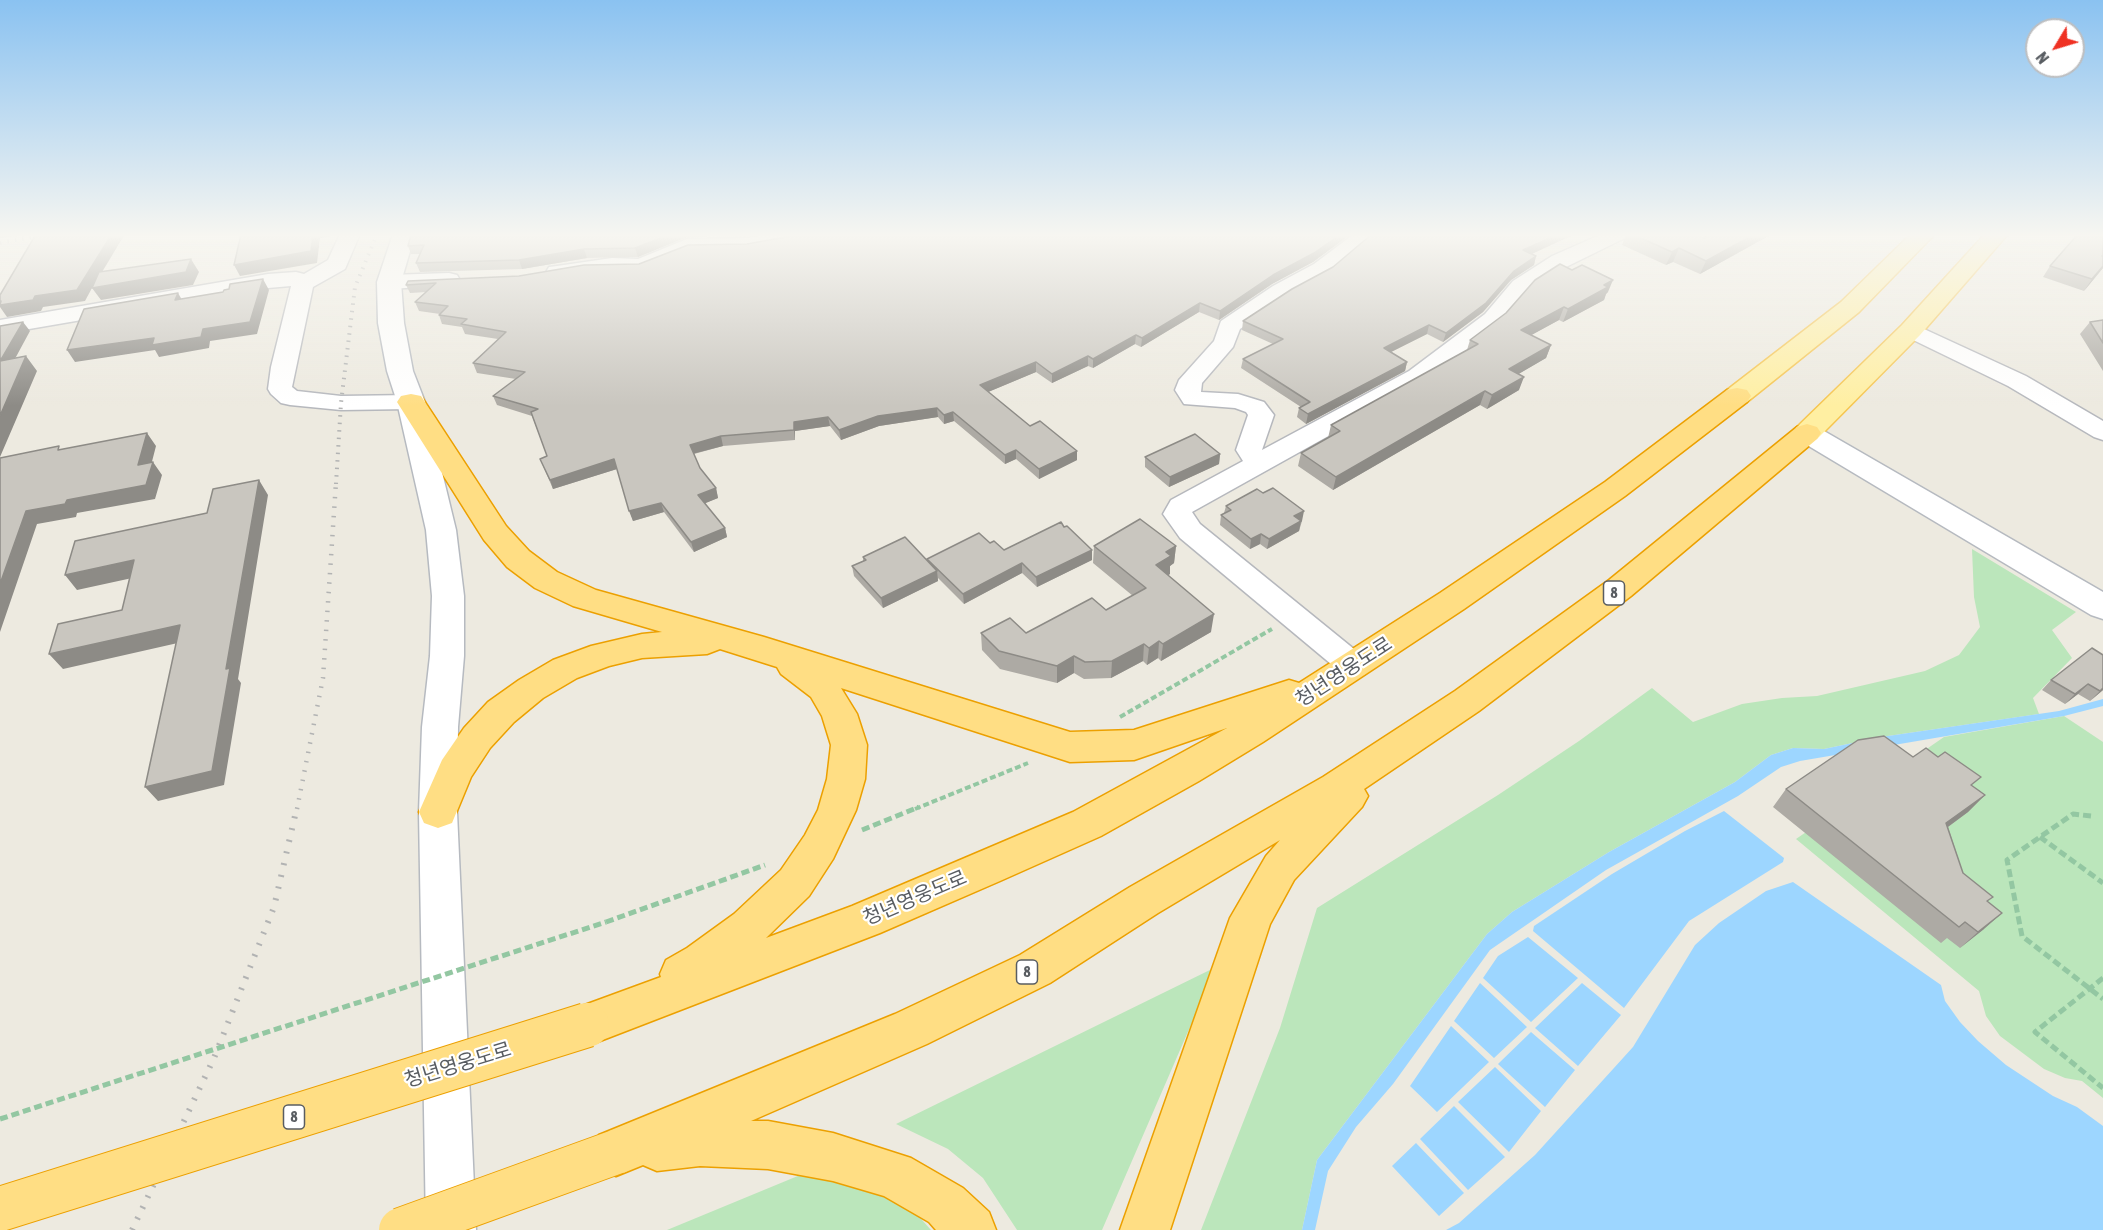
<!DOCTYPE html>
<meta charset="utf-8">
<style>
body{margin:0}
#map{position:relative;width:2103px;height:1230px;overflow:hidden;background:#edeae0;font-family:"Asap Condensed",sans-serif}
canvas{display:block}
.north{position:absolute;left:2025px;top:18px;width:60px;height:60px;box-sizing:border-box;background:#fff;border:2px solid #bdbec0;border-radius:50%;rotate:232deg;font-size:16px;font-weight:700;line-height:24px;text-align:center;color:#595d62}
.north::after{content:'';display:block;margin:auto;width:21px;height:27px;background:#ef3123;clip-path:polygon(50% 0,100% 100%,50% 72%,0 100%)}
</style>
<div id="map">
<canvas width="2103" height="1230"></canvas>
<div class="north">N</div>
</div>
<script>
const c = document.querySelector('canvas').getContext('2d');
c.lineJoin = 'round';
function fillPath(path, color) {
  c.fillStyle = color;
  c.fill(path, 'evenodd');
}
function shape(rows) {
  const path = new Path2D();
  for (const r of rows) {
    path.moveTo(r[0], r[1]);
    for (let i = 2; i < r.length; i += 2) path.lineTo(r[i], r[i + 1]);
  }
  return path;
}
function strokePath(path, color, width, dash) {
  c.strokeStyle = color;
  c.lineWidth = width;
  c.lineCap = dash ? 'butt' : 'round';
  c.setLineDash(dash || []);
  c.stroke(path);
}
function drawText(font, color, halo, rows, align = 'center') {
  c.font = font + ' "Asap Condensed","Noto Sans KR",sans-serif';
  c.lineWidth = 4.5;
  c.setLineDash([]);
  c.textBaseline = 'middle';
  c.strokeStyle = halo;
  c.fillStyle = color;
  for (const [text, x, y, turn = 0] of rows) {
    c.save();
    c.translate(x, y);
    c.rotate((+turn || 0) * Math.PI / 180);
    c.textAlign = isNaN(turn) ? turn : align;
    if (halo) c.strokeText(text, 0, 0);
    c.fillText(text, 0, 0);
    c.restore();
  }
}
fillPath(shape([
 [1972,549,2076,612,2052,630,2072,658,2033,698,2039,714,1881,737,1824,749,1793,748,1771,755,1735,782,1609,852,1512,912,1487,934,1317,1160,1302,1230,1201,1230,1280,1028,1317,908,1498,795,1579,741,1652,688,1693,722,1742,704,1782,698,1817,696,1925,671,1959,655,1980,627,1974,597],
 [2064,716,2103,742,2103,1098,2082,1081,2065,1078,2044,1069,2000,1036,1986,1016,1979,991,1796,839,1944,737],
 [1216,967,1102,1230,1017,1230,983,1178,948,1149,896,1124],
 [822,1166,859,1173,914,1211,931,1230,667,1230]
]), '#bbe6bb');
fillPath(shape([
 [2103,699,2103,706,2064,716,1800,761,1781,767,1738,796,1606,870,1490,950,1393,1084,1356,1127,1328,1171,1315,1230,1302,1230,1317,1160,1487,934,1512,912,1609,852,1735,782,1771,755,1793,748,1824,749,1881,737,2059,711],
 [1724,811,1784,858,1783,862,1689,921,1624,1008,1533,931,1534,926,1612,874,1685,831],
 [1793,882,1941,985,1945,1001,1960,1022,1978,1041,2006,1065,2053,1096,2077,1107,2103,1126,2103,1230,1446,1230,1459,1223,1535,1155,1633,1047,1695,945,1719,923,1766,891],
 [1528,937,1578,978,1531,1022,1483,978,1498,956],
 [1480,983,1527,1027,1494,1058,1454,1021],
 [1582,983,1621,1015,1578,1066,1535,1028],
 [1451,1026,1489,1062,1437,1112,1410,1086],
 [1531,1032,1575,1070,1545,1107,1498,1064],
 [1495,1067,1541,1111,1509,1152,1458,1102],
 [1454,1106,1505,1157,1468,1190,1420,1139],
 [1416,1143,1464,1193,1439,1216,1392,1166]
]), '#9dd6ff');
const street = shape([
 [340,234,360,234,345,269,313,287,292,387,297,391,341,396,411,395,420,397,423,402,420,407,411,409,341,410,290,405,281,403,271,394,268,389,271,367,291,286,268,288,0,334,0,320,268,274,296,272,304,274,328,260,340,234],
 [771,234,814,234,811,238,804,240,748,250,690,251,641,271,612,270,557,278,549,277,546,272,549,267,557,266,612,258,638,259,687,239,748,238,771,234],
 [1354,234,1376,234,1330,274,1289,296,1240,329,1233,347,1202,383,1201,392,1238,394,1264,402,1274,415,1262,450,1409,371,1485,314,1513,281,1552,256,1602,234,1628,234,1625,238,1568,266,1529,291,1501,324,1427,381,1192,512,1200,524,1365,658,1370,666,1365,674,1354,678,1343,674,1180,538,1163,514,1171,500,1243,461,1236,450,1248,415,1246,412,1235,408,1184,404,1175,390,1179,380,1214,341,1221,321,1273,286,1314,264,1354,234],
 [449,273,457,275,460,280,457,285,389,289,381,287,378,282,381,277,389,275,449,273],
 [1911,323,2026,376,2103,421,2103,440,2094,437,2008,386,1903,335,1900,330,1903,325,1911,323]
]);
const secondary = shape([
 [393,234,415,234,401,282,404,323,413,371,425,402,456,530,464,596,464,656,458,727,457,812,476,1230,426,1230,419,812,422,727,430,656,432,596,426,530,397,402,387,371,378,323,377,282,393,234],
 [1807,424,1817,427,2103,592,2103,619,2091,615,1797,439,1793,433,1797,427,1807,424]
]);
const primary = shape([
 [1911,234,1935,234,1859,312,1747,402,1737,404,1727,402,1723,396,1727,390,1841,302,1911,234],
 [1985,234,2008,234,1920,335,1817,439,1807,442,1797,439,1793,433,1797,427,1902,325,1985,234]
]);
const highway = shape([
 [1737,388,1747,390,1751,396,1747,402,1625,496,1464,609,1263,742,1199,781,1101,836,1000,881,880,933,587,1046,571,1040,565,1025,571,1010,661,977,660,974,666,960,687,948,734,914,781,870,805,835,818,810,827,779,831,745,822,716,811,697,781,674,777,667,720,649,707,654,642,658,609,666,577,678,543,698,514,722,490,748,471,777,452,823,438,828,424,823,419,812,442,760,464,728,488,702,519,680,553,660,591,646,642,634,662,632,573,606,535,588,507,567,484,540,397,402,401,396,411,394,421,396,506,526,529,551,557,572,596,590,764,637,1070,732,1134,730,1289,680,1299,683,1440,593,1605,482,1727,390,1737,388],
 [841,688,1070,762,1134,760,1227,728,1073,812,852,906,766,938,809,896,833,859,856,810,865,779,867,745,857,714,841,688],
 [1807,424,1817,427,1821,433,1817,439,1631,596,1479,711,1364,789,1368,796,1362,807,1294,880,1270,924,1170,1230,1120,1230,1230,918,1266,856,1280,840,1158,913,1050,983,927,1044,751,1121,768,1121,833,1133,911,1158,963,1188,989,1212,996,1230,936,1230,929,1222,884,1196,833,1181,768,1169,700,1166,657,1171,643,1165,616,1176,599,1169,592,1152,599,1135,895,1014,1020,955,1130,887,1323,777,1455,691,1609,580,1797,427,1807,424]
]);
strokePath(street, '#b6b8bd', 3);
strokePath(secondary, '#b6bac0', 3);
strokePath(primary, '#f6c54f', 3);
strokePath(highway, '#eca000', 3);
strokePath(shape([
 [1120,717,1272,629],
 [915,809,1028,763]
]), '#93c7a2', 4, [6, 3]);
strokePath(shape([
 [2091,816,2073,814,2007,860,2022,936,2103,999],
 [862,830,919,807],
 [2040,837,2103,883],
 [606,922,765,865],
 [2103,978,2035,1032,2103,1088]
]), '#93c7a2', 5, [8, 4]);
fillPath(street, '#fff');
fillPath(secondary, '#fff');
fillPath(primary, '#ffefa2');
fillPath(highway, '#ffde84');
strokePath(shape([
 [0,243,50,234],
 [336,484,341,403,355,287,377,234]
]), '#b2b3b3', 4, [1.5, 6]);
strokePath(shape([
 [297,809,323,678,336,482]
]), '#b2b3b3', 4.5, [1.5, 8]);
strokePath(shape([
 [132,1230,214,1058,274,907,297,807]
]), '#b2b3b3', 6, [2, 10]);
const highwayBridge = shape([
 [0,1209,587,1025],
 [401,1230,616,1152]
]);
strokePath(highwayBridge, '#eca000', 46, []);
strokePath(shape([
 [0,1119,606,922]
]), '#93c7a2', 5, [8, 4]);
strokePath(highwayBridge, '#ffde84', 44);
fillPath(shape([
 [411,234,760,234,748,236,687,237,638,257,587,258,522,269,420,272,416,263,420,254,411,254,408,246],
 [802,234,1351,234,1313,262,1272,284,1219,320,1199,312,1141,347,1135,344,1093,368,1088,366,1052,383,1036,372,988,392,1030,426,1077,460,1039,479,1016,459,1005,464,954,421,944,424,938,417,879,426,841,440,830,426,795,431,795,440,723,446,694,454,700,468,716,488,718,498,705,503,725,528,727,537,694,552,664,512,633,521,617,469,553,489,540,459,547,456,532,416,497,405,493,396,516,379,477,373,473,363,498,339,465,334,462,327,442,324,439,315,440,314,419,311,415,302,426,292,410,293,406,285,519,276,639,264],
 [1575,234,1531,254,1536,256,1534,265,1511,280,1483,312,1443,342,1427,334,1391,352,1407,362,1405,371,1306,424,1297,417,1299,408,1301,407,1241,368,1243,359,1273,344,1242,330,1243,321,1333,267],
 [1626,234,1695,234,1704,238,1772,234,1700,274,1673,262,1666,265,1622,245],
 [2050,266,2103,268,2084,291,2043,277],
 [1608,292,1606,294,1604,300,1563,322,1559,320,1531,335,1551,345,1546,358,1518,374,1519,390,1487,409,1480,405,1333,490,1298,466,1301,453,1328,438,1331,425,1467,350,1470,340,1506,313],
 [2103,320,2103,371,2080,334,2090,322],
 [1220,454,1219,464,1169,487,1145,467,1145,457],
 [1226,506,1302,521,1299,531,1267,549,1260,544,1250,549,1220,525,1221,515,1224,513],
 [1064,527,1092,550,1092,560,1037,587,1022,573,964,604,938,578,938,581,883,608,854,576,852,566,863,561,863,557,928,561,927,559,990,543,1004,550],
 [1094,546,1176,546,1174,563,1170,566,1170,574,1168,575,1211,632,1161,661,1158,658,1147,665,1143,661,1111,678,1084,679,1074,673,1057,683,1000,669,982,650,981,633,1026,633,1106,610,1133,596,1093,563],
 [2103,655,2103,690,2090,701,2078,694,2065,704,2042,690,2051,680],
 [1973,786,1985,795,1968,812,1948,827,1963,873,1988,902,1984,929,1960,948,1947,938,1941,943,1773,807,1786,789]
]), '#adaaa4');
fillPath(shape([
 [0,234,35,234,0,238],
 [112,234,127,234,125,234,93,287,191,259,199,272,193,285,101,300,92,288,85,301,43,307,41,311,7,317,0,307,0,301,35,296],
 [313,234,330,234,329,237,320,238,317,263,240,276,234,265],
 [671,234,686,234,687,237,638,257,635,248],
 [747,234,760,234,748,236],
 [1341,234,1351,234,1313,262,1272,284,1219,320,1220,311,1273,275],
 [1559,234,1575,234,1521,259,1523,250],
 [1755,234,1772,234,1700,274,1706,261],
 [1679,248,1673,262,1666,265,1672,252],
 [584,249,587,258,522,269,519,260],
 [1536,256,1534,265,1511,280,1483,312,1443,342,1446,333,1514,271],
 [2103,266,2103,268,2084,291,2092,279],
 [263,279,269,290,257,334,210,341,209,348,159,357,155,350,75,362,67,350],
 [1613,280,1608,292,1606,294,1604,300,1563,322,1568,309,1604,285],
 [178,293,185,305,175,300],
 [1200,303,1199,312,1141,347,1142,338],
 [1564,307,1559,320,1517,343,1521,330],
 [23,322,30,331,10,368,0,369,0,359],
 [1429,325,1427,334,1381,357,1384,348],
 [1136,335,1135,344,1093,368,1093,359],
 [1551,345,1546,358,1505,382,1509,369],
 [26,356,37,371,0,457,0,416],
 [1088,356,1088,366,1052,383,1052,374],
 [1036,362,1036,372,981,395,980,385],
 [1407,362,1405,371,1306,424,1308,414],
 [1524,377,1519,390,1487,409,1492,395],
 [1485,391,1480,405,1333,490,1336,477],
 [937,408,938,417,879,426,841,440,839,430,878,416],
 [953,412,954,421,944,424,944,415],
 [828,417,830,426,795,431,795,440,794,430,794,422],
 [147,433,156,446,148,477,153,462,162,475,155,499,77,513,76,517,37,524,0,632,0,584,26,511,67,500,138,465],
 [721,436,723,446,692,454,690,445],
 [1016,450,1016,459,1005,464,1005,455],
 [1077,451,1077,460,1039,479,1039,469],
 [1220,454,1219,464,1169,487,1170,477],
 [614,459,617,469,553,489,550,480],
 [259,480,268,495,238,679,241,683,224,785,158,801,145,787,226,669],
 [716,488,718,498,701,505,698,495],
 [661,503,664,512,633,521,629,511],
 [1304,511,1302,521,1292,526,1294,516],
 [1301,521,1299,531,1267,549,1269,539],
 [725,528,727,537,694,552,691,542],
 [1261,534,1260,544,1250,549,1251,539],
 [1176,546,1174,563,1170,566,1170,574,1155,583,1156,565,1166,552],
 [1092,550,1092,560,1037,587,1036,577],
 [134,560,146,575,77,590,65,575],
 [1022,563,1022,573,964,604,963,594],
 [937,571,938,581,883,608,881,598],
 [1214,614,1211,632,1161,661,1163,644],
 [180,625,191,640,63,669,49,654],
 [1159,641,1158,658,1147,665,1149,648],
 [1144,644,1143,661,1111,678,1112,661],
 [1074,656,1074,673,1057,683,1057,666],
 [2088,684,2078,694,2065,704,2075,694],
 [2103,688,2103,690,2090,701],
 [1985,795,1968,812,1930,840,1946,823],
 [2002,913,1984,929,1960,948,1978,932]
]), '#8d8b86');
const building = shape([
 [36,234,112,234,77,290,35,296,33,300,0,305,1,301,0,301,0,295,36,234],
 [241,234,313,234,311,251,234,265,241,234],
 [411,234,671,234,635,248,584,249,519,260,416,263,424,245,408,246,411,234],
 [802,234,1341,234,1314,253,1273,275,1220,311,1200,303,1142,338,1136,335,1093,359,1088,356,1052,374,1036,362,980,385,1030,426,1040,421,1077,451,1039,469,1016,450,1005,455,953,412,944,415,937,408,878,416,839,430,828,417,794,422,794,430,721,436,690,445,700,468,716,488,698,495,725,528,691,542,661,503,629,511,614,459,550,480,540,459,547,456,531,412,538,409,493,396,525,372,473,363,506,332,461,324,467,319,439,315,448,306,415,302,436,283,406,285,408,281,519,276,584,265,639,264,688,245,747,244,802,234],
 [1372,234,1559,234,1523,250,1536,256,1514,271,1486,303,1446,333,1429,325,1384,348,1407,362,1308,414,1299,408,1310,402,1243,359,1283,339,1243,321,1292,289,1333,267,1372,234],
 [1632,234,1695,234,1704,238,1711,234,1755,234,1706,261,1679,248,1672,252,1632,234],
 [2078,234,2103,234,2103,255,2102,256,2103,256,2103,266,2092,279,2050,266,2078,234],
 [191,259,186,272,92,288,99,272,191,259],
 [1560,264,1572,270,1582,265,1613,280,1604,285,1608,287,1568,309,1564,307,1521,330,1551,345,1509,369,1524,377,1492,395,1485,391,1336,477,1301,453,1340,431,1331,425,1478,344,1470,340,1506,313,1535,280,1560,264],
 [263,279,250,322,203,329,201,337,152,345,154,338,67,350,84,309,178,293,175,300,223,292,224,290,229,289,230,284,263,279],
 [2103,320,2103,343,2090,322,2103,320],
 [23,322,2,358,0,359,0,326,23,322],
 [26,356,0,416,0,361,26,356],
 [147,433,138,465,153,462,146,485,67,500,65,504,26,511,0,584,0,458,59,446,58,450,147,433],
 [1195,434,1220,454,1170,477,1145,457,1195,434],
 [259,480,226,669,230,668,212,771,145,787,180,625,49,654,58,624,122,610,134,560,65,575,75,541,207,513,213,489,259,480],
 [1273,488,1304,511,1294,516,1301,521,1269,539,1261,534,1251,539,1221,515,1231,510,1226,506,1257,489,1263,493,1273,488],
 [1140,519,1176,546,1166,552,1171,556,1156,565,1214,614,1163,644,1159,641,1149,648,1144,644,1112,661,1085,662,1074,656,1057,666,999,651,981,633,1010,618,1026,633,1092,598,1106,610,1146,588,1094,546,1140,519],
 [1061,522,1064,527,1067,526,1092,550,1036,577,1022,563,963,594,927,559,979,533,990,543,994,541,1004,550,1061,522],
 [905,537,937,571,881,598,852,566,866,560,863,557,905,537],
 [2092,648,2103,655,2103,688,2100,691,2088,684,2075,694,2051,680,2092,648],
 [1884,736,1913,757,1926,748,1938,757,1945,752,1981,777,1971,785,1985,795,1946,823,1963,873,1993,897,1987,901,2002,913,1978,932,1965,922,1959,927,1786,789,1858,740,1884,736]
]);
fillPath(building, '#c9c6bf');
strokePath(building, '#8d8b86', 1.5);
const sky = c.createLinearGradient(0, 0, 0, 406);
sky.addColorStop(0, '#8ac2f1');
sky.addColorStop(0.58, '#f7f6f1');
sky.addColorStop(1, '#f7f6f100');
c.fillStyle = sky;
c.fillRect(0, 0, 2103, 406);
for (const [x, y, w] of [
 [1614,593,21],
 [1027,972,21],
 [294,1117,21]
]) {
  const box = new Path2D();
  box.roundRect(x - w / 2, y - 12, w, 24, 4.5);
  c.fillStyle = '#fff';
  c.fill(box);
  strokePath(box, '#595d62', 1.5);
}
drawText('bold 15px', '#595d62', null, [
 ["8",1614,593],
 ["8",1027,972],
 ["8",294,1117]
]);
drawText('20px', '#595d62', '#fff', [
 ["청년영웅도로",1344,672,-33],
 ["청년영웅도로",915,898,-23],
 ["청년영웅도로",458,1065,-17]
]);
</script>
